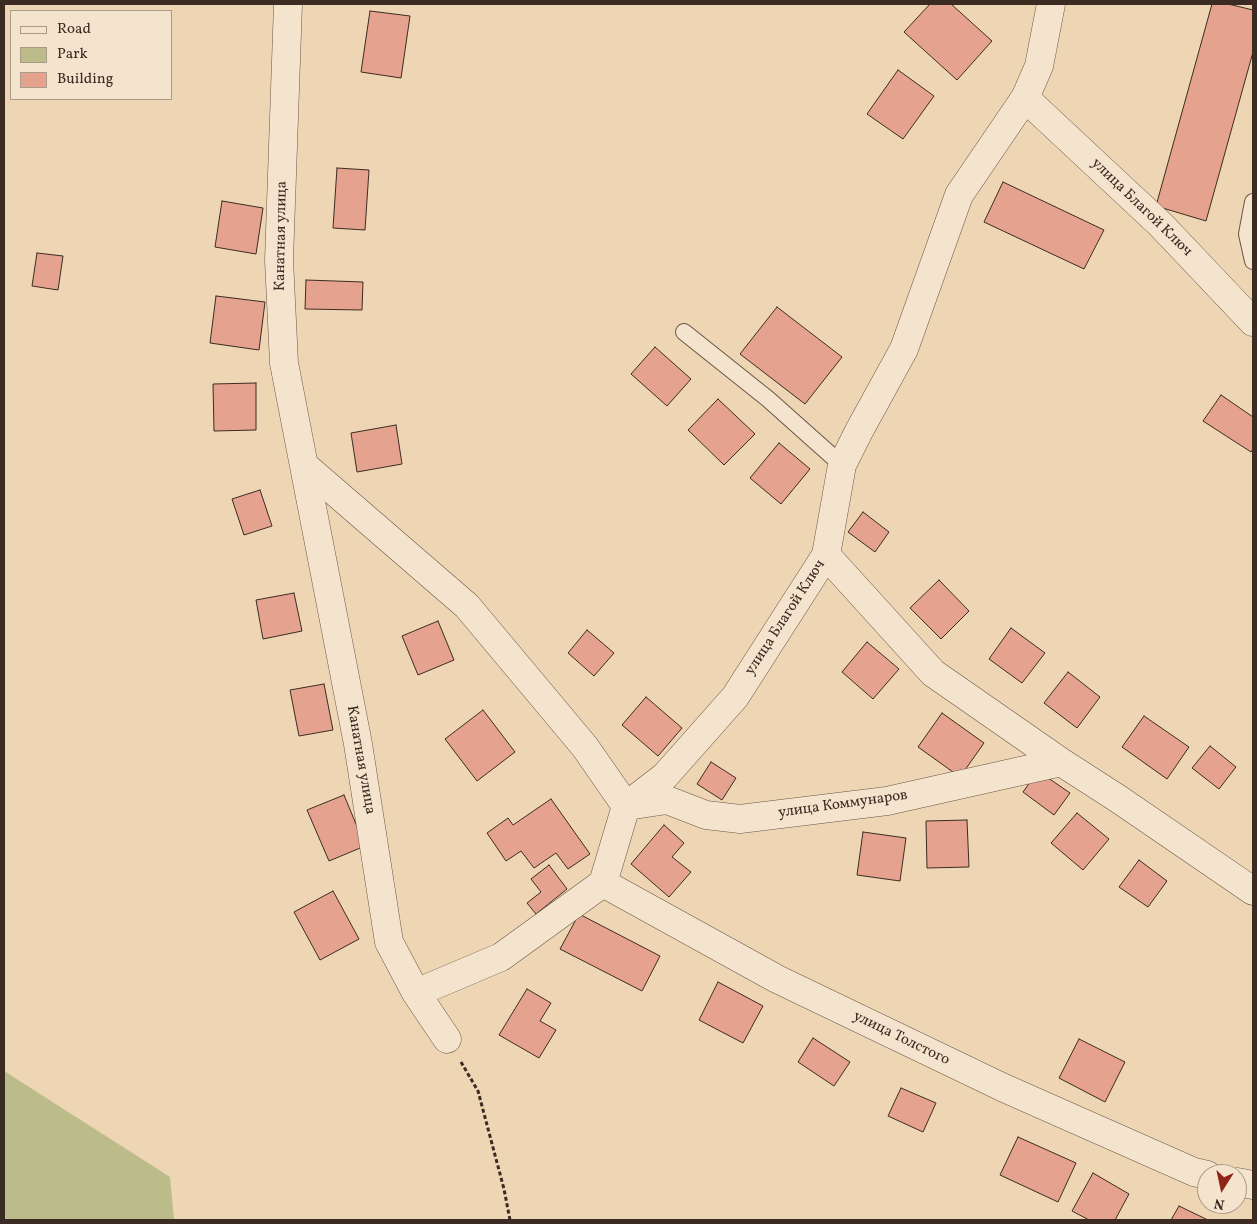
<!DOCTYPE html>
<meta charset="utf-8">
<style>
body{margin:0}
#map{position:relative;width:1257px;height:1224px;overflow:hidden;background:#eed5b3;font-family:Vollkorn,serif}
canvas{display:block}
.frame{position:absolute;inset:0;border:5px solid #3c2b22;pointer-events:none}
.legend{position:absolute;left:10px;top:10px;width:162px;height:90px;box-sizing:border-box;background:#f4e4ce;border:1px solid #aa9a89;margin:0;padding:6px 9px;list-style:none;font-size:15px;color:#3c2b22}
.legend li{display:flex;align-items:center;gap:10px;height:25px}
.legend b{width:25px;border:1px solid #aa9a89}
.north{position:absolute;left:1197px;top:1164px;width:50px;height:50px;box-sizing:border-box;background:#f4e4ce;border:1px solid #aa9a89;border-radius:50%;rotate:190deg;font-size:14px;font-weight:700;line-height:20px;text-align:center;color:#3c2b22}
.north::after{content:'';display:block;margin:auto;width:18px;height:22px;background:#8f2418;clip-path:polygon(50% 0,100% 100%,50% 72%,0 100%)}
</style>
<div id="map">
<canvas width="1257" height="1224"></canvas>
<div class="frame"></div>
<ul class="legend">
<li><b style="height:6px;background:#f4e4ce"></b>Road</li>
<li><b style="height:14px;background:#bbbc8a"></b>Park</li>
<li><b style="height:14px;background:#e5a38f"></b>Building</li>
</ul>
<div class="north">N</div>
</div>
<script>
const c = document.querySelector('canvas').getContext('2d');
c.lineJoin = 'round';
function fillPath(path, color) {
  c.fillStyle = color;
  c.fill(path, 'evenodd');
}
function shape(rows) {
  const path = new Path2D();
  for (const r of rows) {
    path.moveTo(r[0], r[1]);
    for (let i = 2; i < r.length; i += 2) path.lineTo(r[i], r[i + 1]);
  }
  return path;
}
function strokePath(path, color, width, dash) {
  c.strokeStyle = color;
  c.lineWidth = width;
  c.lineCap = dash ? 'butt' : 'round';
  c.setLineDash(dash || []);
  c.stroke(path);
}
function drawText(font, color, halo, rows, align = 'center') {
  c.font = font + ' Vollkorn,serif';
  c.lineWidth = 4;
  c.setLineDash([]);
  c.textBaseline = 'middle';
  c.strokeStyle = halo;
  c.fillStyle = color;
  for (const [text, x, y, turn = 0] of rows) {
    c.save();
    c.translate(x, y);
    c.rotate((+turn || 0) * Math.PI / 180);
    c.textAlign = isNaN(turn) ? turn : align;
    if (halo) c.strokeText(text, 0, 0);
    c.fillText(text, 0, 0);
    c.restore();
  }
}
fillPath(shape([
 [4,1071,170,1177,174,1220,4,1220]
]), '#bbbc8a');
const building = shape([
 [930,4,951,4,992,41,957,80,904,32,930,4],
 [1212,4,1228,4,1253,10,1253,52,1206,221,1156,206,1212,4],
 [370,11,410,16,401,78,361,72,370,11],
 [898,70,934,96,903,139,867,114,898,70],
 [337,168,369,170,365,230,333,228,337,168],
 [1003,182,1104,230,1084,269,984,222,1003,182],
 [222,201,263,208,256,254,215,247,222,201],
 [37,253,63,256,58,290,32,286,37,253],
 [306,280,363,282,362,310,305,309,306,280],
 [216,296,265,302,259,350,210,343,216,296],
 [777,307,842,357,805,404,740,354,777,307],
 [655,347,691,379,667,406,631,374,655,347],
 [256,383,256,430,214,431,213,384,256,383],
 [1221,395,1253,417,1253,449,1251,452,1203,421,1221,395],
 [718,399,755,434,724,465,688,430,718,399],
 [396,425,402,464,357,472,351,433,396,425],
 [779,443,810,469,781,504,750,478,779,443],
 [260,490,272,526,244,535,232,499,260,490],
 [863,512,889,532,875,552,848,532,863,512],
 [939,580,969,611,941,639,910,608,939,580],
 [294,593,302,631,263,639,256,600,294,593],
 [438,621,454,660,418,675,402,636,438,621],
 [1011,628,1045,653,1022,683,989,659,1011,628],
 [587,630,614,653,594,676,568,653,587,630],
 [867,642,899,669,873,699,842,672,867,642],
 [1068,672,1100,697,1077,728,1044,703,1068,672],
 [324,684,333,730,299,736,290,690,324,684],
 [646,697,682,728,658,756,622,725,646,697],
 [483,710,515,752,477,781,445,739,483,710],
 [942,713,984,743,960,777,918,747,942,713],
 [1144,716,1189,747,1167,779,1122,747,1144,716],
 [1210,746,1236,767,1219,789,1192,768,1210,746],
 [711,762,736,778,722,800,697,784,711,762],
 [1038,771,1070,793,1054,815,1023,792,1038,771],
 [344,795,365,846,329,861,307,810,344,795],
 [551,799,590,854,568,869,556,853,534,868,521,851,506,861,487,833,508,818,513,825,551,799],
 [1077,813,1109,839,1083,870,1051,843,1077,813],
 [967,820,969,867,927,868,926,821,967,820],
 [664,825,684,843,672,857,691,872,669,897,631,864,664,825],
 [863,832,906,838,900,881,857,875,863,832],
 [1139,860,1167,881,1148,907,1119,887,1139,860],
 [549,865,567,889,536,914,527,903,541,892,531,879,549,865],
 [333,891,359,939,320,960,294,912,333,891],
 [579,914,660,956,642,991,560,949,579,914],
 [718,982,763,1006,743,1043,699,1020,718,982],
 [527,989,551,1003,540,1021,556,1030,539,1058,499,1035,527,989],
 [813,1038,850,1062,834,1086,798,1062,813,1038],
 [1079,1039,1125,1062,1105,1102,1059,1078,1079,1039],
 [901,1088,936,1103,923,1132,888,1116,901,1088],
 [1018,1137,1076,1163,1058,1202,1000,1175,1018,1137],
 [1093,1173,1129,1194,1115,1220,1089,1220,1072,1211,1093,1173],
 [1179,1206,1208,1220,1171,1220,1179,1206]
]);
fillPath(building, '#e5a38f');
strokePath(building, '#3c2b22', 1);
const service = shape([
 [1253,202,1247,234,1253,261],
 [684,332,768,399,842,465]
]);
const minor = shape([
 [288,4,279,260,284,363,358,744,389,942,416,993,447,1039],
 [1025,98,1161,225,1253,322],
 [305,466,467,606,585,747,626,806],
 [826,555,933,673,1061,762,1117,798,1253,891],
 [627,806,667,800,706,815,740,819,887,801,1061,762],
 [603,883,777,979,1004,1088,1194,1172,1207,1175],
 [416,993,501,957,603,883,626,806,665,776,735,697,826,555,842,465,859,431,904,349,959,195,1025,98,1039,66,1051,4],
 [1237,1182,1253,1185]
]);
strokePath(service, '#685646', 18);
strokePath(minor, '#685646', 29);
strokePath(shape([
 [461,1062,478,1091,504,1189,510,1220]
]), '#3c2b22', 3, [4, 2.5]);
strokePath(service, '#f4e4ce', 16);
strokePath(minor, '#f4e4ce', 28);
drawText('15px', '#3c2b22', '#f4e4ce', [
 ["улица Благой Ключ",1141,208,44],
 ["Канатная улица",282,236,-89],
 ["улица Благой Ключ",786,618,-57],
 ["Канатная улица",360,760,80],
 ["улица Коммунаров",843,805,-8],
 ["улица Толстого",901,1039,26]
]);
</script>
